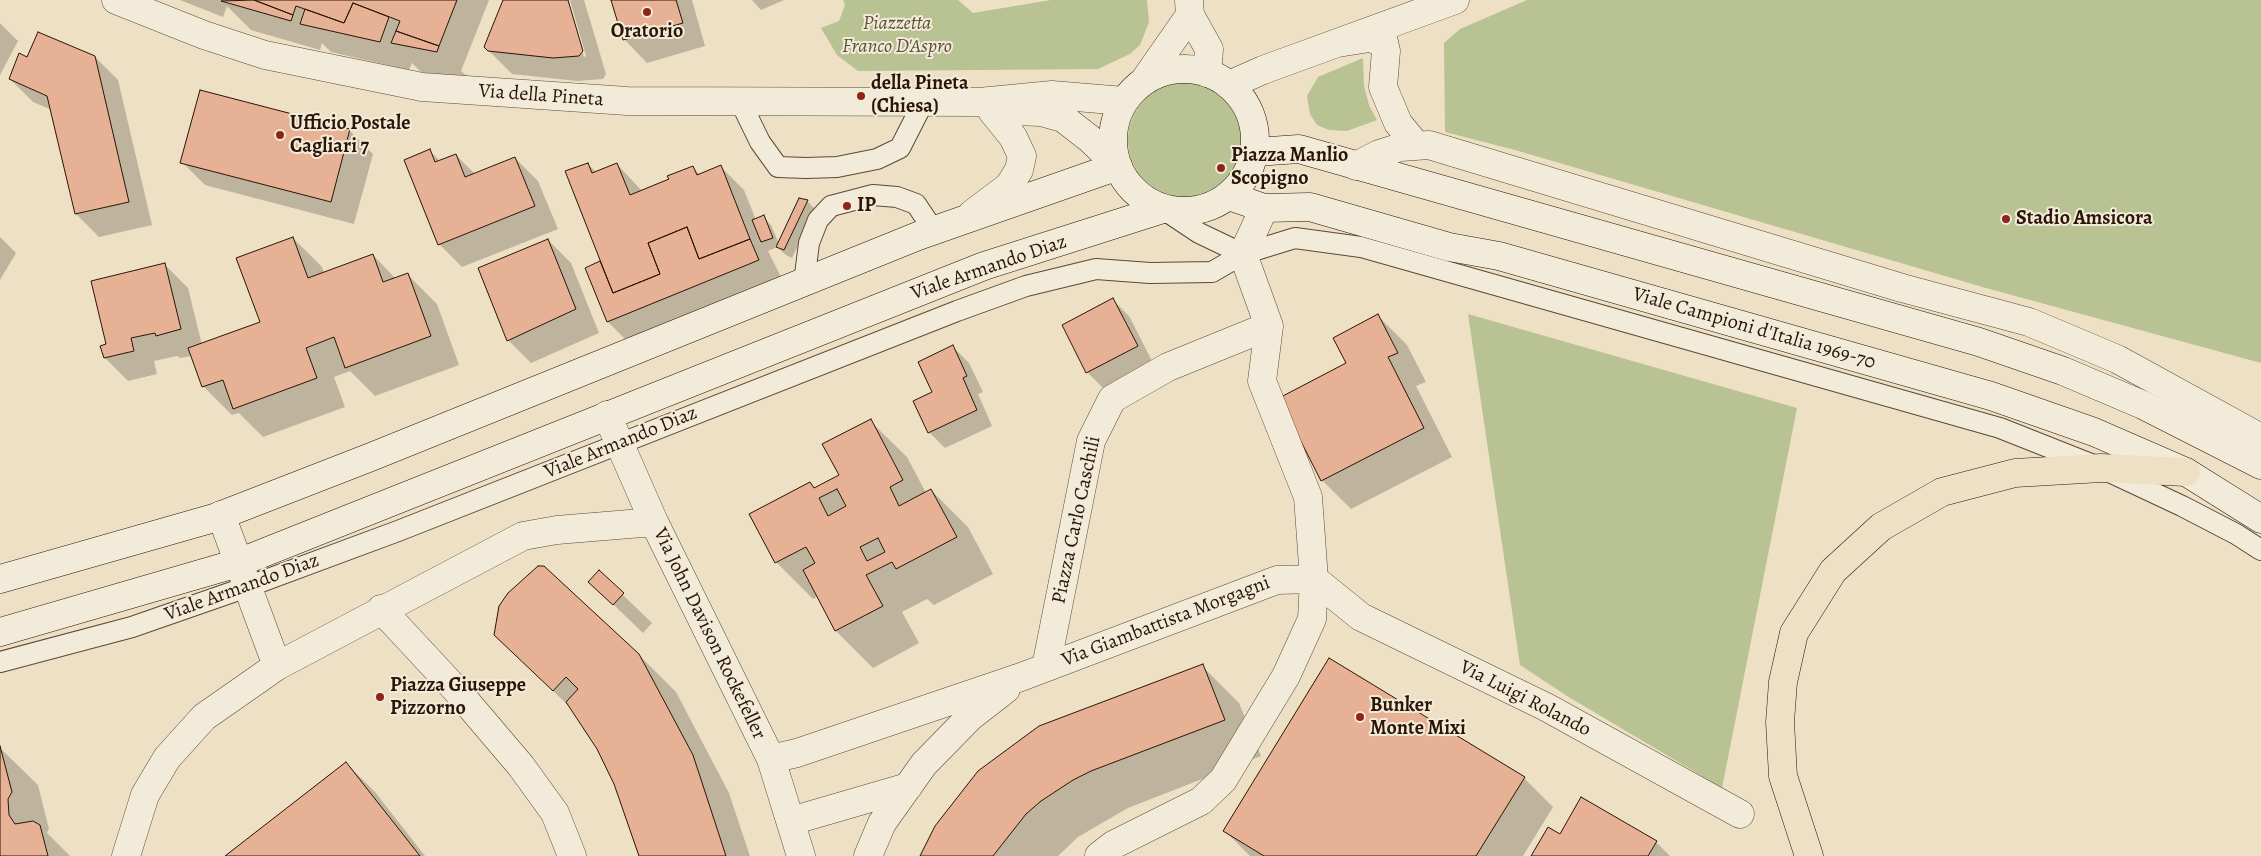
<!DOCTYPE html>
<style>
body{margin:0}
canvas{display:block;background:#ede0c4}
</style>
<canvas width="2261" height="856"></canvas>
<script>
const c = document.querySelector('canvas').getContext('2d');
c.lineJoin = 'round';
function fillPath(path, color) {
  c.fillStyle = color;
  c.fill(path, 'evenodd');
}
function shape(rows) {
  const path = new Path2D();
  for (const r of rows) {
    if (r.length === 3) {
      path.moveTo(r[0] + r[2], r[1]);
      path.arc(r[0], r[1], r[2], 0, 2 * Math.PI);
      continue;
    }
    path.moveTo(r[0], r[1]);
    for (let i = 2; i < r.length; i += 2) path.lineTo(r[i], r[i + 1]);
  }
  return path;
}
function strokePath(path, color, width, dash) {
  c.strokeStyle = color;
  c.lineWidth = width;
  c.lineCap = dash ? 'butt' : 'round';
  c.setLineDash(dash || []);
  c.stroke(path);
}
function drawText(font, color, halo, rows, align = 'center') {
  c.font = font + ' Alegreya,serif';
  c.lineWidth = 4;
  c.setLineDash([]);
  c.textBaseline = 'middle';
  c.strokeStyle = halo;
  c.fillStyle = color;
  for (const [text, x, y, turn = 0] of rows) {
    c.save();
    c.translate(x, y);
    c.rotate((+turn || 0) * Math.PI / 180);
    c.textAlign = isNaN(turn) ? turn : align;
    if (halo) c.strokeText(text, 0, 0);
    c.fillText(text, 0, 0);
    c.restore();
  }
}
fillPath(shape([
 [843,0,958,0,973,13,1051,0,1147,0,1149,22,1140,45,1130,54,1098,69,858,71,837,55,821,28,839,21,845,5],
 [1527,0,2261,0,2261,363,1986,288,1515,150,1445,132,1444,43,1460,29],
 [1363,58,1364,86,1369,105,1377,120,1347,131,1329,130,1317,125,1310,114,1307,96,1318,77],
 [1185,140,57],
 [1468,314,1797,408,1722,788,1567,696,1520,665]
]), '#b9c293');
fillPath(shape([
 [180,0,489,0,461,71,467,76,466,80,421,72,412,63,409,70,331,52,322,43,320,50,251,30,227,6,223,17],
 [504,0,567,0,584,57,586,56,570,0,584,0,606,74,603,79,577,81,512,74,489,51],
 [613,0,692,0,705,46,647,63,624,39],
 [752,0,784,0,761,10],
 [0,23,18,41,0,75],
 [95,57,118,80,152,225,99,237,76,214,52,110,33,102,10,79,28,58],
 [349,130,373,154,354,224,205,185,182,162],
 [430,151,440,161,456,155,475,174,515,158,538,181,558,229,462,267,439,244],
 [588,164,596,172,617,164,642,191,670,180,693,167,700,175,721,167,744,190,756,220,763,217,771,225,779,244,807,201,815,209,792,258,786,255,777,247,768,251,787,289,637,351,608,322,587,268,602,262],
 [0,237,16,253,0,280],
 [293,238,322,267,324,273,373,255,396,279,408,275,437,304,459,365,375,396,350,371,334,377,345,407,263,437,239,413,232,415,203,386,192,356,180,358,177,356,154,361,157,374,128,381,105,358,108,345,165,265,188,288,202,345,262,323],
 [548,240,571,263,599,333,531,363,508,340],
 [1113,300,1129,316,1153,363,1103,388,1087,372],
 [1378,316,1407,345,1426,382,1416,386,1452,457,1351,509,1322,480,1348,364],
 [953,347,969,363,983,392,978,394,992,426,945,448,929,432,933,393],
 [870,421,907,457,926,493,931,490,968,527,993,574,934,605,927,599,902,612,919,643,873,668,836,631,818,596,813,599,776,562,810,483,815,488,840,475],
 [599,572,652,623,643,633,590,582],
 [495,635,638,654,676,692,729,793,750,856,640,856,616,783,598,748,574,711],
 [1202,666,1239,703,1261,756,1128,808,1078,837,1058,856,921,856],
 [0,748,38,785,49,829,47,833,70,856,0,856],
 [346,763,375,792,425,856,227,856],
 [1524,778,1553,807,1523,856,1250,856,1224,830],
 [1561,835,1656,842,1670,856,1532,856]
]), '#0003');
const building = shape([
 [254,0,293,15,291,21,221,1,254,0],
 [254,0,457,0,439,46,396,31,400,21,353,3,344,23,296,6,293,15,254,0],
 [503,0,568,0,583,51,579,56,553,58,488,51,484,47,503,0],
 [611,0,676,0,683,23,623,40,611,0],
 [353,3,389,17,380,42,300,24,305,9,344,23,353,3],
 [396,31,439,46,437,52,391,43,396,31],
 [38,32,95,56,129,202,75,214,47,96,9,79,19,53,27,57,38,32],
 [200,90,350,129,331,202,180,163,200,90],
 [430,149,435,162,456,154,465,177,515,157,535,206,438,245,404,160,430,149],
 [588,163,592,173,617,163,630,195,669,179,667,176,693,166,697,175,721,165,750,239,699,259,687,227,648,243,660,274,613,293,565,171,588,163],
 [799,198,808,200,784,250,776,247,799,198],
 [764,215,773,238,761,242,752,220,764,215],
 [687,227,699,259,750,239,759,260,607,322,585,268,600,261,613,293,660,274,648,243,687,227],
 [293,237,308,278,373,254,383,282,408,273,431,336,345,368,334,337,306,348,317,378,233,409,223,380,202,387,188,348,260,322,236,258,293,237],
 [548,239,576,309,507,341,478,268,548,239],
 [165,263,181,329,156,336,155,333,131,338,134,351,104,358,100,346,106,344,91,281,165,263],
 [1113,298,1138,346,1086,373,1062,325,1113,298],
 [1378,314,1398,353,1388,357,1424,428,1321,481,1279,398,1346,363,1333,338,1378,314],
 [953,345,967,376,963,378,977,410,928,433,913,401,932,392,918,362,953,345],
 [871,419,903,480,890,487,899,506,931,489,957,537,896,569,892,562,866,575,883,606,835,631,803,570,815,563,806,547,775,563,749,514,810,482,814,488,839,475,822,444,871,419],
 [837,489,846,506,828,516,819,498,837,489],
 [878,538,885,552,867,561,860,547,878,538],
 [538,566,544,566,639,654,693,755,726,856,639,856,614,784,597,749,566,702,578,689,566,677,553,691,494,635,499,606,508,593,538,566],
 [599,570,624,593,613,605,588,582,599,570],
 [1329,658,1525,777,1476,856,1264,856,1223,831,1329,658],
 [1203,664,1225,720,1091,771,1073,780,1041,801,1026,814,993,856,920,856,935,826,978,771,1039,726,1203,664],
 [0,746,12,792,8,799,9,815,15,824,33,821,40,825,48,856,0,856,0,746],
 [346,762,420,856,225,856,346,762],
 [1581,797,1657,841,1648,856,1531,856,1548,827,1560,834,1581,797]
]);
fillPath(building, '#e6b194');
strokePath(building, '#2a1506', 1);
const service = shape([
 [740,101,760,142,778,167,806,168,837,167,877,159,900,148,924,101],
 [1163,209,1199,233,1243,254],
 [804,283,809,243,818,220,831,206,873,195,897,197,916,204,934,231],
 [0,662,132,627,247,587,398,531,957,311,1026,286,1096,269,1150,273,1212,272,1243,254,1295,238,1361,247,2000,428,2101,468,2182,506,2236,534,2261,550]
]);
const minor = shape([
 [1344,42,1369,38,1384,42,1386,51,1383,87,1398,123,1416,145],
 [1356,166,1379,154,1401,147,1429,145,1902,288,2029,322,2117,359,2261,438],
 [607,415,654,522,771,759,801,856],
 [221,515,277,666],
 [1314,579,1361,617,1546,707,1740,814],
 [381,609,459,693,521,766,555,813,572,856],
 [1046,667,1091,441,1112,399,1168,367,1269,326],
 [771,759,797,753,1021,677,1277,580,1314,579],
 [791,821,908,787],
 [126,856,145,795,167,758,204,717,277,666,523,536,557,530,654,522],
 [868,856,882,823,924,764,970,717,1006,689],
 [1099,856,1113,845,1201,801,1223,780,1286,676,1312,619,1314,579,1308,497,1262,381,1269,326,1243,254,1264,208]
]);
const tertiary = shape([
 [116,0,204,35,265,55,422,87,627,101,979,102,1052,95,1124,101],
 [1189,0,1190,15,1209,49,1207,73],
 [1144,81,1190,15],
 [1229,85,1263,70,1455,0],
 [1013,111,1041,112,1063,118,1090,139,1118,166],
 [972,214,1009,186,1019,170,1022,156,1013,137,992,111]
]);
const secondary = shape([
 [1184,140,71],
 [1255,152,1299,149,1979,342,2063,371,2143,405,2261,465],
 [1229,196,1264,208,1310,207,1449,247,1499,256,1991,396,2094,432,2186,472,2261,519],
 [0,579,214,518,371,457,918,236,1118,166],
 [0,632,238,563,984,266,1163,209]
]);
const trunk = shape([
 [1809,856,1783,776,1780,722,1783,682,1794,633,1833,571,1881,527,1942,492,2015,473,2101,468,2186,472]
]);
strokePath(service, '#5b4836', 22);
strokePath(minor, '#5b4836', 29);
strokePath(tertiary, '#5b4836', 29);
strokePath(secondary, '#2a1506', 29);
strokePath(trunk, '#2a1506', 29);
strokePath(service, '#f3ebd9', 20);
strokePath(minor, '#f3ebd9', 28);
strokePath(tertiary, '#f3ebd9', 28);
strokePath(secondary, '#f3ebd9', 28);
strokePath(trunk, '#ede0c4', 28);
for (const [x, y, r, color] of [
 [647,12,5,"#8f2418"],
 [861,96,5,"#8f2418"],
 [280,135,5,"#8f2418"],
 [1221,168,5,"#8f2418"],
 [847,206,5,"#8f2418"],
 [2006,219,5,"#8f2418"],
 [380,697,5,"#8f2418"],
 [1360,717,5,"#8f2418"]
]) {
  const dot = new Path2D();
  dot.arc(x, y, r, 0, 2 * Math.PI);
  c.fillStyle = color;
  c.fill(dot);
  strokePath(dot, '#f3ebd9', 2);
}
drawText('italic 20px', '#5c5237', '#f3ebd9', [
 ["Piazzetta",897,24],
 ["Franco D'Aspro",897,47]
]);
drawText('bold 20px', '#2a1506', '#f3ebd9', [
 ["Oratorio",647,32,"center"],
 ["della Pineta",871,84],
 ["(Chiesa)",871,107],
 ["Ufficio Postale",290,124],
 ["Cagliari 7",290,147],
 ["Piazza Manlio",1231,156],
 ["Scopigno",1231,179],
 ["IP",857,206],
 ["Stadio Amsicora",2016,219],
 ["Piazza Giuseppe",390,686],
 ["Pizzorno",390,709],
 ["Bunker",1370,706],
 ["Monte Mixi",1370,729]
], 'left');
drawText('20px', '#2a1506', '#f3ebd9', [
 ["Via della Pineta",541,96,4],
 ["Viale Armando Diaz",989,268,-19],
 ["Viale Campioni d'Italia 1969-70",1754,329,16],
 ["Viale Armando Diaz",621,443,-22],
 ["Piazza Carlo Caschili",1077,520,-78],
 ["Viale Armando Diaz",242,588,-20],
 ["Via Giambattista Morgagni",1166,622,-21],
 ["Via John Davison Rockefeller",709,634,64],
 ["Via Luigi Rolando",1525,699,27]
]);
</script>
